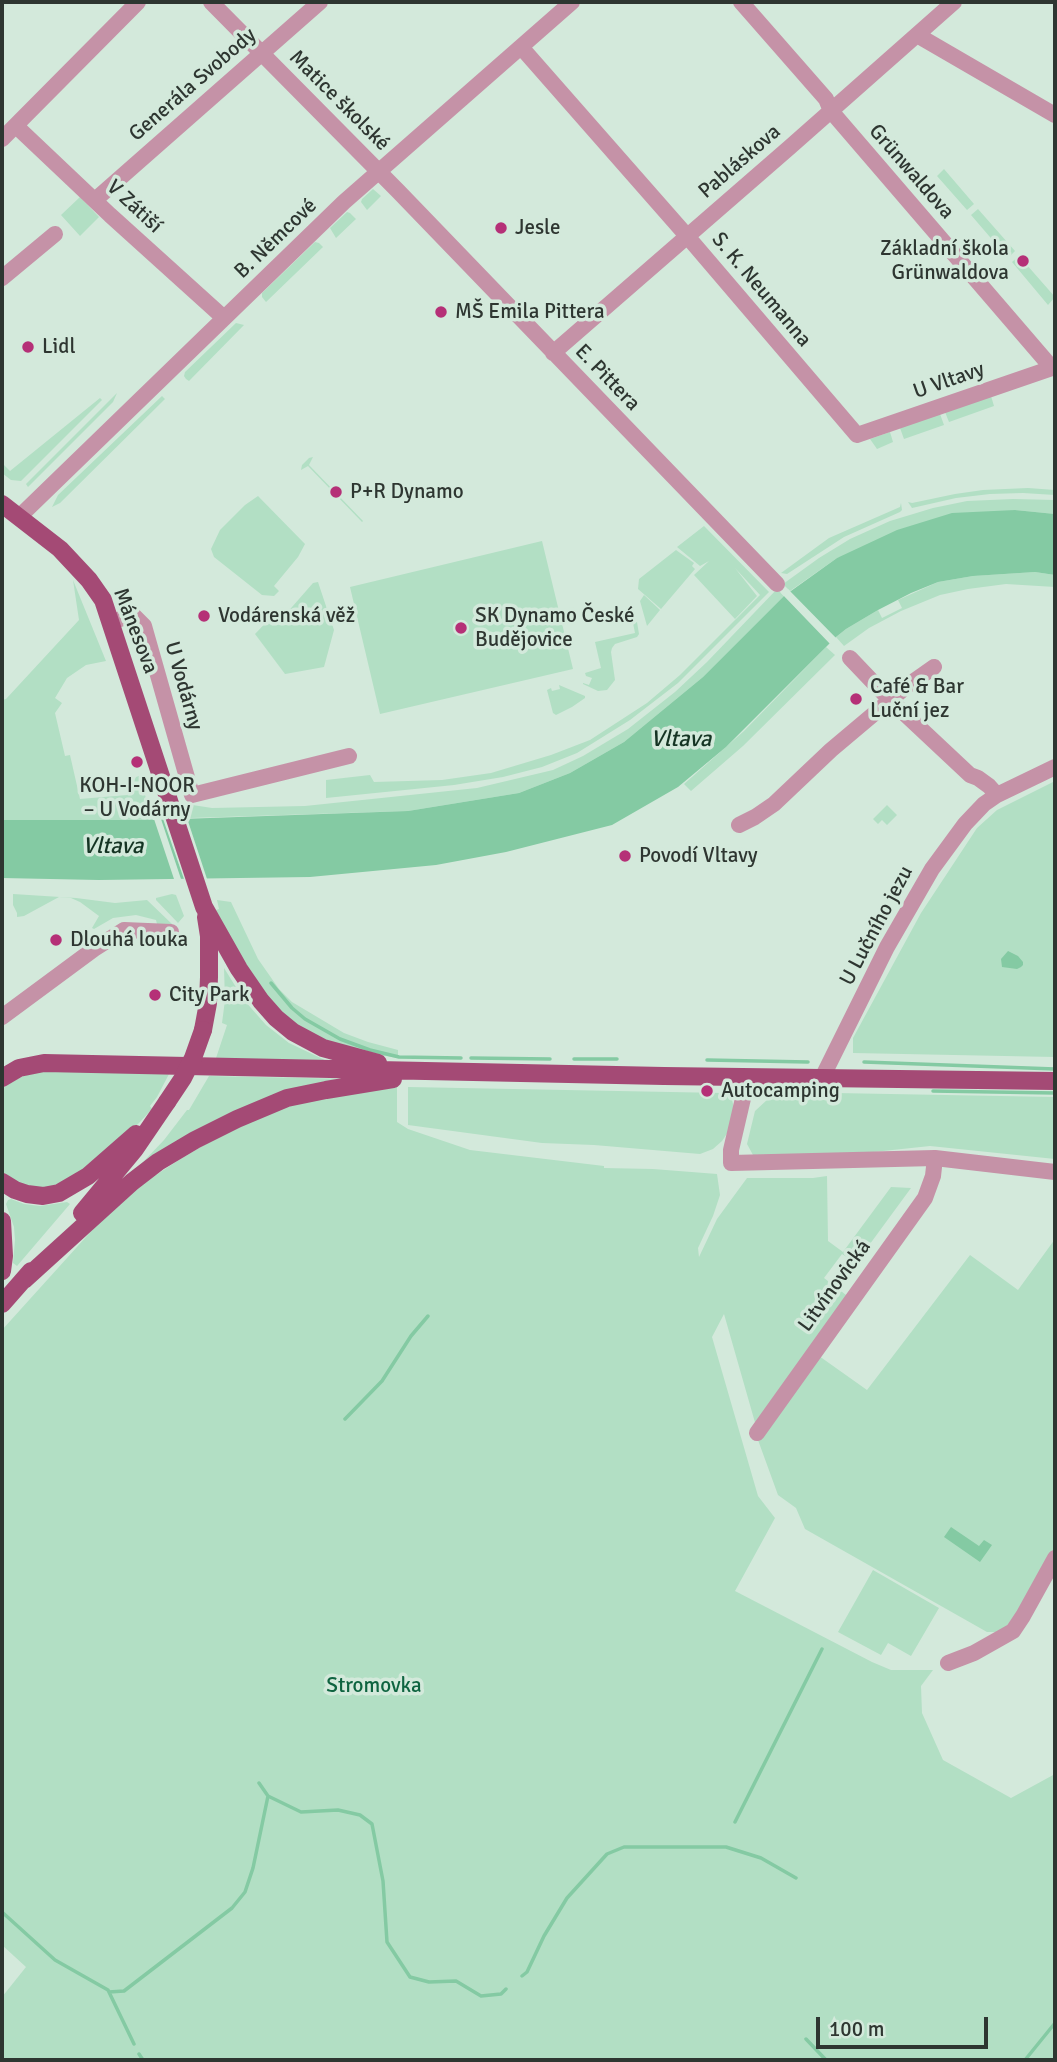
<!DOCTYPE html>
<meta charset="utf-8">
<style>
body{margin:0}
#map{position:relative;width:1057px;height:2062px;overflow:hidden;background:#d3e9db;font-family:Signika,sans-serif}
canvas{display:block}
.frame{position:absolute;inset:0;border:4px solid #2e3631;pointer-events:none}
.scale{position:absolute;left:816px;top:2017px;width:172px;height:32px;box-sizing:border-box;border:4px solid #2e3631;border-top:0;padding-left:9px;font-size:21px;line-height:24px;white-space:nowrap;color:#2e3631;-webkit-text-stroke:5px #d3e9db;paint-order:stroke}
</style>
<div id="map">
<canvas width="1057" height="2062"></canvas>
<div class="frame"></div>
<div class="scale">100 m</div>
</div>
<script>
const c = document.querySelector('canvas').getContext('2d');
c.lineJoin = 'round';
function fillPath(path, color) {
  c.fillStyle = color;
  c.fill(path, 'evenodd');
}
function shape(rows) {
  const path = new Path2D();
  for (const r of rows) {
    path.moveTo(r[0], r[1]);
    for (let i = 2; i < r.length; i += 2) path.lineTo(r[i], r[i + 1]);
  }
  return path;
}
function strokePath(path, color, width, dash) {
  c.strokeStyle = color;
  c.lineWidth = width;
  c.lineCap = dash ? 'butt' : 'round';
  c.setLineDash(dash || []);
  c.stroke(path);
}
function drawText(font, color, halo, rows, align = 'center') {
  c.font = font + ' Signika,sans-serif';
  c.lineWidth = 7;
  c.setLineDash([]);
  c.textBaseline = 'middle';
  c.strokeStyle = halo;
  c.fillStyle = color;
  for (const [text, x, y, turn = 0] of rows) {
    c.save();
    c.translate(x, y);
    c.rotate((+turn || 0) * Math.PI / 180);
    c.textAlign = isNaN(turn) ? turn : align;
    if (halo) c.strokeText(text, 0, 0);
    c.fillText(text, 0, 0);
    c.restore();
  }
}
fillPath(shape([
 [944,169,974,204,967,210,937,176],
 [373,189,381,196,367,210,361,202,362,199],
 [80,197,99,217,80,236,61,215],
 [978,209,1015,251,1008,258,971,215],
 [347,212,350,213,356,219,336,238,330,228],
 [315,242,319,243,323,247,266,302,262,297,262,293],
 [1019,256,1055,297,1048,305,1012,262],
 [236,323,244,325,189,381,186,379,184,376,185,372],
 [117,393,113,402,28,487,26,484],
 [162,396,165,399,60,503,52,507,58,495],
 [991,396,994,406,949,422,945,412],
 [100,398,102,400,21,481,11,480,2,473,2,468,4,465,10,471],
 [940,414,944,425,904,439,900,428],
 [890,432,893,442,877,449,870,439],
 [313,457,309,465,363,521,362,522,308,466,301,470,302,465,309,458],
 [1028,488,1055,490,1055,495,1023,493,990,494,956,498,912,508,908,502,912,503,955,494,983,490],
 [258,496,305,544,298,557,274,586,279,591,274,596,262,595,214,557,211,549,220,530,245,505],
 [1013,499,1055,500,1055,514,1015,510,837,558,790,591,783,584,819,558,850,539,890,521,933,508,967,501],
 [901,503,902,510,900,512,844,537,787,574,781,573,829,538,900,507],
 [704,526,769,592,678,683,630,720,577,753,542,767,503,777,454,785,326,798,326,780,370,775,374,782,442,780,491,773,551,755,590,740,647,703,680,675,760,595,735,568,757,596,735,619,694,575,709,561,700,566,677,547],
 [542,541,573,669,380,714,350,587],
 [676,550,694,563,692,566,695,569,661,609,638,589,639,579],
 [1035,572,1055,575,1055,587,1006,584,968,589,940,595,901,611,869,628,844,646,836,637,846,629,878,610,882,618,902,608,898,600,938,582,973,576],
 [73,580,106,661,86,665,67,678,55,698,62,703,55,713,65,756,70,755,80,799,127,795,136,777,139,776,153,820,2,820,2,700,6,699,79,620],
 [318,582,334,630,324,667,285,674,255,634,278,610,285,615,313,583],
 [777,589,784,596,703,677,624,742,570,773,519,793,408,811,190,818,186,804,212,808,305,806,477,788,553,770,583,756,628,729,675,692,707,662],
 [644,595,660,610,647,626,640,601],
 [637,622,639,634,637,637,615,644,612,648,611,652,615,680,607,690,598,691,583,684,583,683,589,685,592,678,586,676,585,673,601,668,595,642,635,633,633,623],
 [826,647,835,655,743,746,691,791,684,784,744,731],
 [559,685,585,696,585,698,572,707,556,715,553,713,547,690,551,688,552,691,560,689],
 [1055,781,1055,1057,853,1053,853,1038,921,913,977,828,997,810],
 [887,805,897,815,887,825,882,820,878,824,873,819],
 [13,894,76,898,115,903,147,900,172,924,157,924,156,920,136,915,113,918,94,929,92,928,99,916,80,902,71,898,59,897,24,916,17,917,17,913,13,905],
 [172,894,176,895,184,916,178,923,156,900,156,898],
 [217,900,231,902,258,959,279,989,292,1002,344,1033,368,1042,398,1050,398,1058,343,1049,278,1015,221,927,216,910,219,909],
 [224,968,244,1000,266,1025,289,1043,329,1062,215,1061,227,1025,222,1023,225,1000],
 [42,1071,169,1074,157,1097,150,1106,152,1109,139,1123,117,1144,58,1189,18,1186,2,1175,2,1090,7,1084,28,1074],
 [209,1076,353,1079,332,1082,125,1181,164,1140,187,1110,189,1110],
 [397,1087,397,1122,408,1129,470,1150,604,1166,604,1168,653,1169,717,1174,720,1195,713,1216,698,1248,699,1257,717,1219,747,1178,813,1178,827,1176,828,1241,843,1252,891,1187,911,1188,856,1263,842,1254,824,1278,850,1298,812,1351,867,1390,970,1255,1018,1290,1055,1239,1055,1547,1017,1617,1011,1624,996,1632,987,1632,805,1529,796,1508,778,1495,758,1440,756,1426,724,1314,712,1337,758,1496,775,1518,735,1591,872,1662,891,1670,933,1670,921,1686,922,1713,943,1760,1011,1798,1055,1774,1055,2060,2,2060,2,1997,26,1967,2,1945,2,1330,95,1227,142,1184,179,1160,221,1135,297,1102,367,1089],
 [408,1087,723,1093,732,1100,734,1108,728,1132,722,1141,713,1149,700,1154,594,1145,542,1143,408,1125],
 [780,1092,1055,1097,1055,1159,930,1146,855,1154,753,1155,747,1144,755,1111,768,1099],
 [11,1199,24,1204,40,1206,67,1202,70,1204,17,1266,13,1263,15,1240,14,1227,6,1204,8,1200],
 [873,1570,939,1608,911,1656,888,1643,881,1655,838,1632]
]), '#b2dfc4');
fillPath(shape([
 [1015,510,1055,514,1055,575,1035,572,973,576,938,582,911,593,878,610,846,629,836,637,726,747,678,787,612,825,506,852,436,865,310,877,99,880,2,878,2,820,153,820,408,811,519,793,570,773,624,742,703,677,784,596,837,558,897,530,952,513],
 [1008,951,1018,956,1023,962,1023,965,1021,967,1017,969,1002,967,1001,959],
 [951,1527,979,1546,984,1540,992,1545,980,1562,944,1537]
]), '#84caa3');
fillPath(shape([
 [788,589,838,640,832,646,781,593],
 [186,815,208,882,185,882,162,816],
 [153,816,160,816,182,882,175,882]
]), '#d3e9db');
strokePath(shape([
 [271,983,292,1008,305,1019,340,1039,370,1050,399,1057,461,1058],
 [471,1058,550,1059],
 [574,1059,617,1059],
 [707,1060,808,1062],
 [864,1062,1055,1069],
 [933,1091,1055,1093],
 [345,1419,382,1381,411,1336,428,1316],
 [259,1783,268,1796],
 [735,1822,822,1649],
 [2,1912,55,1960,108,1990,134,2044],
 [522,1976,527,1972,544,1936,567,1898,607,1854,624,1847,726,1847,761,1858,796,1878],
 [109,1992,124,1991,232,1908,245,1892,253,1868,268,1796,301,1812,338,1810,360,1815,372,1824,383,1881,387,1942,410,1977,429,1982,456,1981,481,1996,501,1994,506,1989],
 [806,2039,826,2060],
 [139,2054,143,2060],
 [1025,2060,1055,2023]
]), '#84caa3', 3.5);
strokePath(shape([
 [211,2,398,191,777,584],
 [741,2,826,99,831,111,1052,368],
 [917,35,1055,115],
 [521,47,687,236,857,435,1055,367],
 [16,126,110,215,224,318],
 [2,139,138,2],
 [95,200,320,2],
 [2,278,55,234],
 [553,353,790,147,954,2],
 [19,517,344,202,572,2],
 [111,622,133,615,144,626,192,795,349,756],
 [850,658,890,700,970,775,978,778,989,786,997,795],
 [739,825,755,817,774,804,831,750,907,686,934,667],
 [2,1017,94,949,124,930,171,932],
 [748,1077,731,1150,731,1163,935,1158,1055,1172],
 [822,1078,887,947,932,869,965,824,984,804,997,795,1055,767],
 [757,1433,925,1198,933,1176,935,1158],
 [948,1663,974,1653,1013,1631,1023,1616,1055,1558]
]), '#c592a7', 16);
strokePath(shape([
 [2,504,60,549,89,580,103,600,204,907,239,969,261,1001,276,1018,293,1032,323,1048,378,1063],
 [203,1030,208,1003,209,977,209,936,206,917],
 [2,1078,19,1068,44,1063,664,1076,1055,1081],
 [2,1182,15,1190,27,1194,43,1196,59,1193,88,1176,136,1134],
 [82,1213,135,1149,167,1102],
 [2,1221,4,1256,2,1271],
 [24,1280,132,1182,158,1162,195,1140,237,1119,287,1098,326,1090,393,1079],
 [2,1304,31,1271]
]), '#a44a75', 18);
strokePath(shape([
 [167,1102,183,1078,193,1058,203,1030]
]), '#a44a75', 18);
for (const [x, y, r, color] of [
 [501,228,7,"#b53077"],
 [1023,261,7,"#b53077"],
 [441,312,7,"#b53077"],
 [28,347,7,"#b53077"],
 [336,492,7,"#b53077"],
 [204,616,7,"#b53077"],
 [461,628,7,"#b53077"],
 [856,699,7,"#b53077"],
 [137,762,7,"#b53077"],
 [625,856,7,"#b53077"],
 [56,940,7,"#b53077"],
 [155,995,7,"#b53077"],
 [707,1091,7,"#b53077"]
]) {
  const dot = new Path2D();
  dot.arc(x, y, r, 0, 2 * Math.PI);
  c.fillStyle = color;
  c.fill(dot);
  strokePath(dot, '#d3e9db', 2.5);
}
drawText('21px', '#2e3631', '#d3e9db', [
 ["Generála Svobody",193,85,-41],
 ["Matice školské",339,101,45],
 ["Pabláskova",740,162,-41],
 ["Grünwaldova",911,172,49],
 ["V Zátiší",134,207,43],
 ["B. Němcové",276,239,-44],
 ["S. K. Neumanna",761,290,50],
 ["E. Pittera",607,378,46],
 ["U Vltavy",949,381,-19],
 ["Mánesova",135,631,69],
 ["U Vodárny",183,686,74],
 ["U Lučního jezu",877,926,-62],
 ["Litvínovická",835,1286,-54]
]);
drawText('21px', '#2e3631', '#d3e9db', [
 ["Jesle",515,228],
 ["Základní škola",1009,249,"right"],
 ["Grünwaldova",1009,273,"right"],
 ["MŠ Emila Pittera",455,312],
 ["Lidl",42,347],
 ["P+R Dynamo",350,492],
 ["Vodárenská věž",218,616],
 ["SK Dynamo České",475,616],
 ["Budějovice",475,640],
 ["Café & Bar",870,687],
 ["Luční jez",870,711],
 ["KOH-I-NOOR",137,786,"center"],
 ["– U Vodárny",137,810,"center"],
 ["Povodí Vltavy",639,856],
 ["Dlouhá louka",70,940],
 ["City Park",169,995],
 ["Autocamping",721,1091]
], 'left');
drawText('21px', '#0e6440', '#d3e9db', [
 ["Stromovka",374,1686]
]);
drawText('italic 23px', '#143423', '#d3e9db', [
 ["Vltava",681,740],
 ["Vltava",113,847]
]);
</script>
